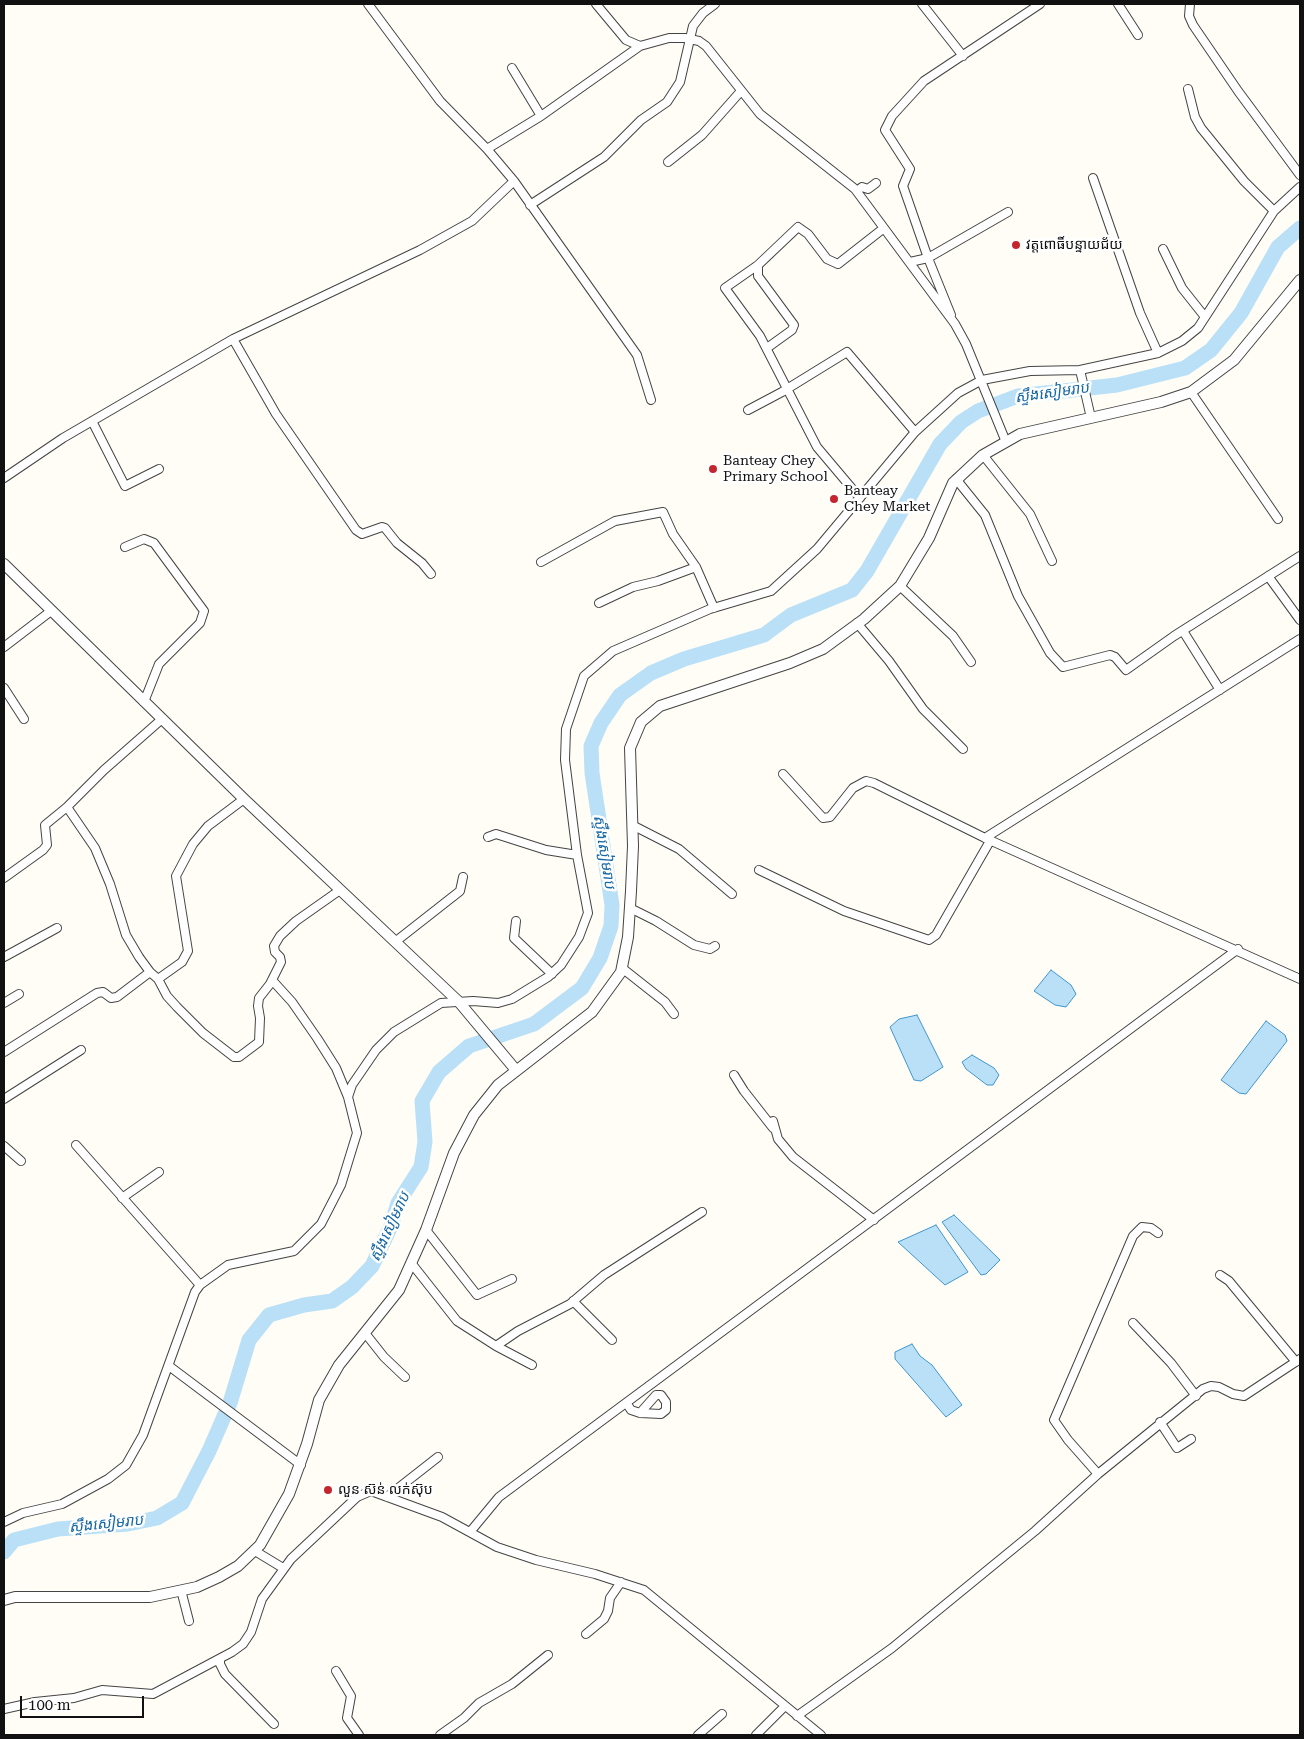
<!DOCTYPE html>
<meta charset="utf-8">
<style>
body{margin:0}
#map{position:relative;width:1304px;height:1739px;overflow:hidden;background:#fffdf5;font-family:"Roboto Serif",serif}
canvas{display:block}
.frame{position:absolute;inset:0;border:5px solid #111;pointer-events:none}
.scale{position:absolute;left:20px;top:1696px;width:124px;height:22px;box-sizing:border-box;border:2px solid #111;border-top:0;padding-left:6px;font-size:15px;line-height:18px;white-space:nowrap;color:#111;-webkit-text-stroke:4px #fff;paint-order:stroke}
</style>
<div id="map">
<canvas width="1304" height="1739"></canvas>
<div class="frame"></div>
<div class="scale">100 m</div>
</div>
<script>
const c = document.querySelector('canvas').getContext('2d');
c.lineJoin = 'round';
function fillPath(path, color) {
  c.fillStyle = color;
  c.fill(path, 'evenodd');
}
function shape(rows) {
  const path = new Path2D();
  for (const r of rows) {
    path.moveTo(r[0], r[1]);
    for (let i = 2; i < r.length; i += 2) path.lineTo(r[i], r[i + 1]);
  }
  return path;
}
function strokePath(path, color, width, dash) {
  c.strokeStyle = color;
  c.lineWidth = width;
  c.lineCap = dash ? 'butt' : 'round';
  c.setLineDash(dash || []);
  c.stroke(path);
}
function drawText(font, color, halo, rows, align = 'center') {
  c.font = font + ' "Roboto Serif","Noto Sans Khmer",serif';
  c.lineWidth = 5;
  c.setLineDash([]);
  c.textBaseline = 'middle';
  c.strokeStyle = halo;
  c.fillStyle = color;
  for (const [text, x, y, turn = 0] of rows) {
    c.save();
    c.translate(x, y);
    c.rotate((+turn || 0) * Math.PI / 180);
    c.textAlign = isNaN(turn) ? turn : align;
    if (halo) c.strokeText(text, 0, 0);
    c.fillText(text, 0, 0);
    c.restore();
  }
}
const water = shape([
 [1051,970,1071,985,1076,994,1066,1007,1055,1005,1034,991,1051,970],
 [917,1015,943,1067,921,1081,914,1080,890,1027,899,1019,917,1015],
 [1266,1021,1285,1035,1287,1041,1246,1094,1239,1093,1221,1080,1266,1021],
 [972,1055,994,1068,999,1075,993,1085,987,1085,966,1069,962,1062,972,1055],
 [954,1215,1000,1260,986,1274,981,1275,942,1222,954,1215],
 [936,1225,968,1272,945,1285,898,1242,936,1225],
 [912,1344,920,1356,932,1365,962,1405,946,1417,895,1359,895,1352,912,1344]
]);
fillPath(water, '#b9e0f7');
strokePath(water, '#3f96cf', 1);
strokePath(shape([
 [4,1552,14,1540,58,1529,128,1524,157,1518,182,1503,209,1451,230,1403,249,1340,269,1315,304,1305,332,1301,352,1287,372,1266,391,1226,398,1203,421,1167,425,1142,422,1101,439,1072,469,1046,534,1024,582,988,600,958,611,926,612,905,592,773,591,746,601,723,620,695,651,673,684,659,764,635,791,615,852,590,867,571,940,444,961,422,978,411,1018,396,1117,385,1185,368,1211,350,1241,313,1278,247,1300,228]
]), '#b9e0f7', 15);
const minor = shape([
 [368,4,440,101,487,149,514,181,637,355,651,400],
 [596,4,626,40,640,46,669,38,685,38,699,41,706,46,760,114,855,189,955,324,966,344,1006,442],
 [922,4,963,56],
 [1118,4,1138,35],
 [1190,4,1189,16,1193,25,1238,91,1300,175],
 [512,68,541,116],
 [1188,89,1195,117,1201,128,1244,181,1274,211],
 [487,149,541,116,640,46],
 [668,162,702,135,741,91],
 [1093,178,1140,313,1158,353],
 [857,191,862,187,868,189,876,183],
 [530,205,604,157,641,120,667,102,680,82,693,26,703,13,715,4],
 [1163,249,1182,288,1205,317],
 [910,262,928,258,1008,212],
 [758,265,758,276,794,325,792,330,767,348],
 [951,315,928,258,903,186,910,169,885,130,892,116,924,81,1040,4],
 [233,339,276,414,356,530,362,534,382,527,385,528,397,543,422,563,431,574],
 [1080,370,1091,418],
 [1191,392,1278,519],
 [748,410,782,392,847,352,915,432],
 [92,421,125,486,159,469],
 [983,455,1030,514,1052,561],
 [4,478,63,438,233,339,420,250,472,221,514,181],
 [956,479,985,515,1018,596,1050,653,1063,667,1110,655,1115,657,1126,670,1174,636,1300,556],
 [860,498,817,447,760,336,725,288,758,265,798,227,808,234,827,259,838,264,884,228],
 [125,547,144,539,154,543,204,611,200,623,159,664,144,702],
 [541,562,615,521,663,512,673,534,696,567,714,608],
 [1268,576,1300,620],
 [900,586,953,636,971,662],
 [599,603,633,587,658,581,696,567],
 [857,623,889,661,923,709,963,749],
 [1183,631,1220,690],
 [4,647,51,611],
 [4,688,24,719],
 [783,774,823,818,830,817,853,788,866,781,874,783,985,838,1300,979],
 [67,807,95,848,110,884,126,935,139,957,150,972,158,979,167,996,177,1007,203,1033,234,1057,239,1057,259,1042,260,1018,258,1006,259,998,270,984,281,962,280,957,275,952,274,946,280,936,296,921,340,890],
 [632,825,679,849,732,894],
 [488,837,496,834,546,850,577,855],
 [985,838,1300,639],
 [759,870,844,911,929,940,936,935,990,841],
 [4,878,43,850,47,845,45,825,67,807,104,770,162,719],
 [630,908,656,921,694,945,710,949,715,946],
 [516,921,514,938,552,974],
 [395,942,460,891,463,877],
 [4,957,57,928],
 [622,968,665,1002,674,1014],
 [158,979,182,962,188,951,176,876,193,844,208,826,244,799],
 [272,980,292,1002,317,1038,336,1068,348,1097],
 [4,1003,19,994],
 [4,1052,97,993,103,992,111,998,117,997,150,972],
 [734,1075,744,1091,773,1128],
 [4,1099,81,1050],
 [773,1121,778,1139,793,1157,874,1220],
 [76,1145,200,1285],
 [4,1146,21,1161],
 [122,1198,159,1172],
 [426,1230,477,1295,512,1279],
 [412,1264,457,1321,496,1346,518,1331,570,1304,604,1275,702,1212],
 [1220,1275,1229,1281,1296,1362],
 [573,1301,612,1340],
 [1133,1323,1171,1363,1196,1396],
 [365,1333,384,1357,405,1377],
 [496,1346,532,1365],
 [169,1366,301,1465],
 [627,1404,631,1410,640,1413,661,1414,666,1410,666,1402,661,1395,656,1395,640,1413],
 [1160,1422,1177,1448,1191,1439],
 [1098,1474,1068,1440,1054,1420,1133,1236,1142,1227,1151,1228,1158,1233],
 [387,1497,438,1457],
 [4,1522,23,1513,62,1504,108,1479,126,1465,143,1435,195,1292,200,1285,228,1265,294,1251,321,1224,341,1185,357,1133,348,1097,352,1085,376,1050,394,1032,441,1003,473,1001,498,1003,512,999,548,977,561,965,579,937,588,913,577,855,565,760,566,729,584,676,613,651,710,609,771,591,817,549,915,432,958,393,982,380,1030,371,1080,370,1158,353,1182,341,1198,328,1274,211,1300,187],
 [470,1532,499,1497,1238,949],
 [255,1551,283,1568],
 [181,1590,189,1621],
 [586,1634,604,1619,608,1611,610,1598,621,1582],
 [220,1659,220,1664,225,1674,274,1724],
 [336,1671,351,1696,347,1718,359,1735],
 [4,1709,35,1702,74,1698,102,1690,153,1694,232,1652,243,1644,251,1632,262,1599,291,1559,357,1497,371,1491,442,1517,497,1547,536,1560,595,1574,644,1590,821,1735],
 [797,1716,892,1648,1035,1531,1098,1474,1203,1389,1211,1386,1219,1387,1233,1394,1244,1396,1300,1359],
 [440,1735,464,1718,479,1703,512,1684,548,1655],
 [698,1735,722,1714],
 [756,1735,785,1706]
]);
const tertiary = shape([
 [4,564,244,799,459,1002,515,1069],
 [4,1600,15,1597,150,1597,197,1587,219,1577,238,1566,260,1545,289,1494,307,1444,319,1400,339,1365,399,1290,426,1230,454,1153,474,1115,498,1085,592,1012,621,972,628,937,631,891,633,846,630,748,641,722,660,706,790,663,823,649,864,619,900,586,929,538,953,483,983,455,1020,434,1161,402,1191,392,1234,360,1300,280]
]);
strokePath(minor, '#444', 10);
strokePath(tertiary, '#444', 12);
strokePath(minor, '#fff', 8);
strokePath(tertiary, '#fff', 10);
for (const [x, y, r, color] of [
 [1016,245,5,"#c4262e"],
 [713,469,5,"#c4262e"],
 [834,499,5,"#c4262e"],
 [328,1490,5,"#c4262e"]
]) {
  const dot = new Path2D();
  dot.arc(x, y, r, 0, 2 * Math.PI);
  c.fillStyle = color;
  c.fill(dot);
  strokePath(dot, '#fff', 2);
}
drawText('14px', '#111', '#fff', [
 ["វត្តពោធិ៍បន្ទាយជ័យ",1026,245],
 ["Banteay Chey",723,461],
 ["Primary School",723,477],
 ["Banteay",844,491],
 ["Chey Market",844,507],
 ["លួន ស៊ន់ លក់ស៊ុប",338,1490]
], 'left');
drawText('italic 15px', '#1768a6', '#fff', [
 ["ស្ទឹងសៀមរាប",1052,393,-8],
 ["ស្ទឹងសៀមរាប",604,852,81],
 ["ស្ទឹងសៀមរាប",390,1227,-65],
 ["ស្ទឹងសៀមរាប",106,1524,-6]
]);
</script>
